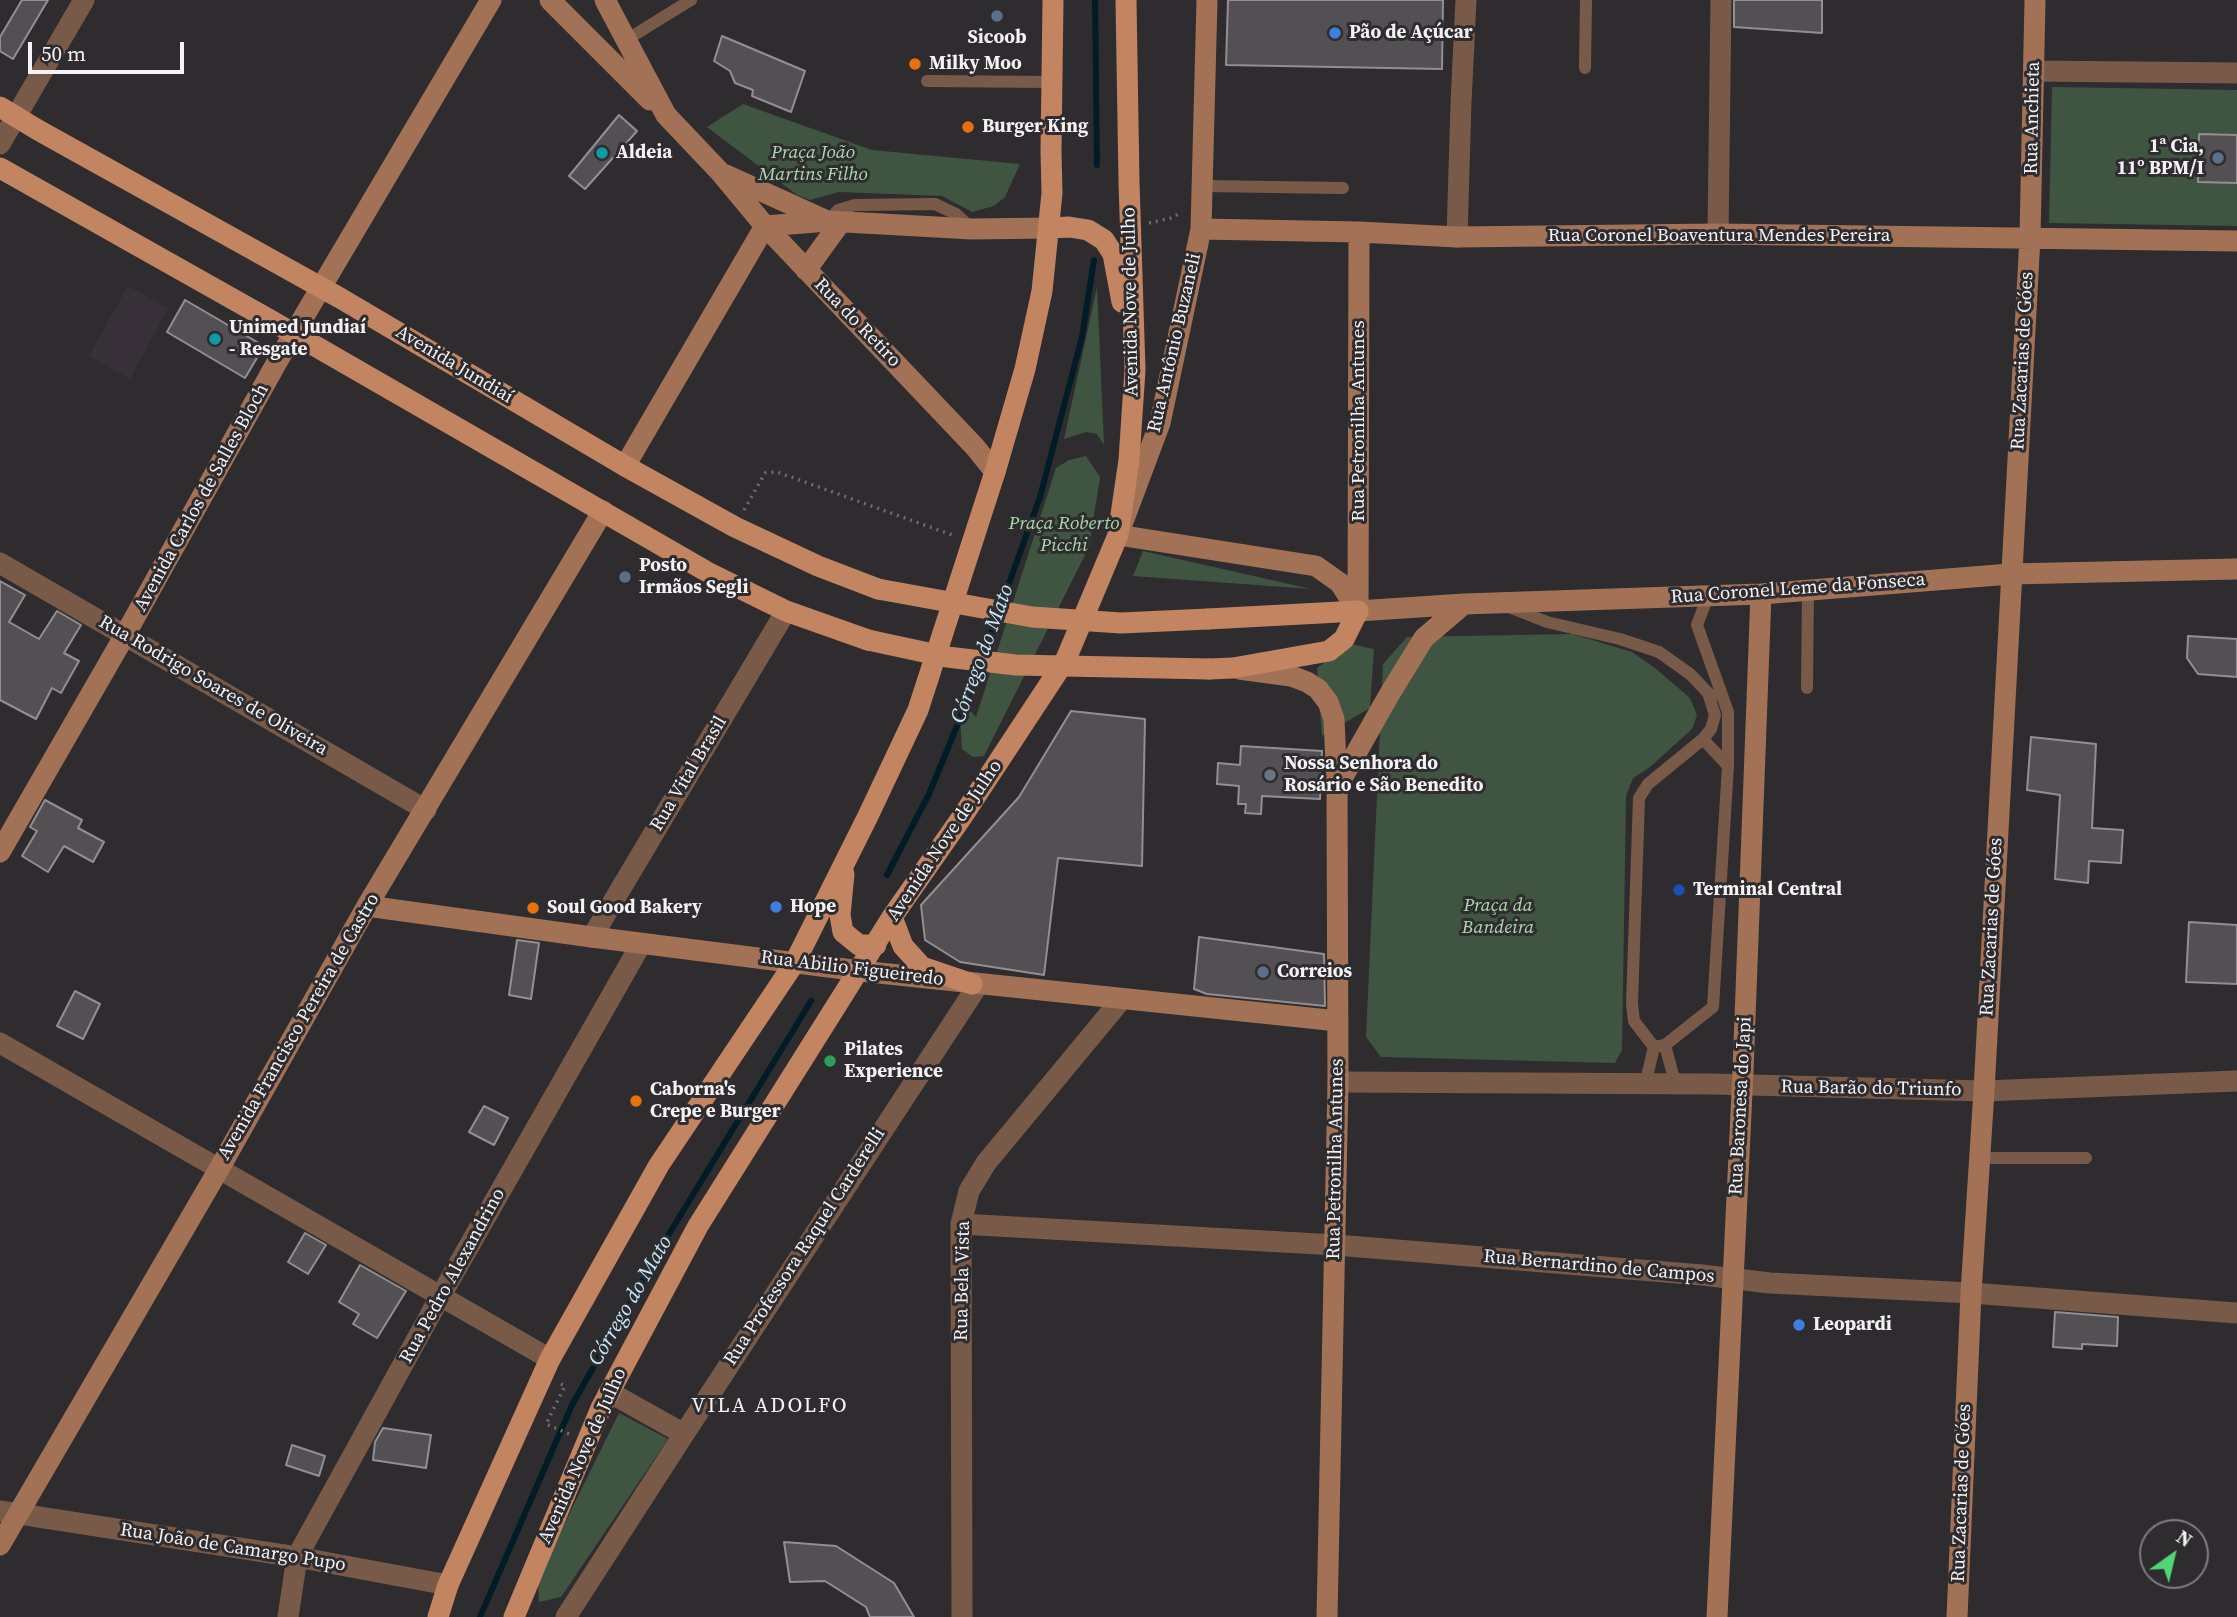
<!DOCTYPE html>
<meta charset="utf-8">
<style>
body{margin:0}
#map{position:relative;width:2237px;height:1617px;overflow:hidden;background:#2f2c2f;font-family:"Source Serif 4",serif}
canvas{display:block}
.north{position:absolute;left:2139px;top:1519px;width:70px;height:70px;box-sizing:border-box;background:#2f2c2f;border:2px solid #7e7b7e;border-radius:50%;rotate:34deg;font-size:19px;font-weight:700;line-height:28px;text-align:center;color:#f4f2f4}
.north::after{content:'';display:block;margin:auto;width:24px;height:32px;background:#50d674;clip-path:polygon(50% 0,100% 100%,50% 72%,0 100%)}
.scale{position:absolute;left:28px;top:42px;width:156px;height:32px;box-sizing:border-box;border:4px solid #f4f2f4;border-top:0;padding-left:9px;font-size:21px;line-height:24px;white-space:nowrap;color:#f4f2f4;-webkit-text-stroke:5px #2f2c2f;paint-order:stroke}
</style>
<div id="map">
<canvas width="2237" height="1617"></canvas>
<div class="north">N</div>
<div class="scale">50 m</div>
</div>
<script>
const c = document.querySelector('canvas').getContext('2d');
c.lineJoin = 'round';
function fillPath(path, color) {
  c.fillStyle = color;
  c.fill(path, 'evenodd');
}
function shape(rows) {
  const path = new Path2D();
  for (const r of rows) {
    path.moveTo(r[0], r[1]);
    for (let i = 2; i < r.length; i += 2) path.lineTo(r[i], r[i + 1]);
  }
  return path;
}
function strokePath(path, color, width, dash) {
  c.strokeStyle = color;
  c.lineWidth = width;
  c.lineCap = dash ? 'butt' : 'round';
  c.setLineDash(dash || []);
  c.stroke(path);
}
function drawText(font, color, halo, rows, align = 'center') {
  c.font = font + ' "Source Serif 4",serif';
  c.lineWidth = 6;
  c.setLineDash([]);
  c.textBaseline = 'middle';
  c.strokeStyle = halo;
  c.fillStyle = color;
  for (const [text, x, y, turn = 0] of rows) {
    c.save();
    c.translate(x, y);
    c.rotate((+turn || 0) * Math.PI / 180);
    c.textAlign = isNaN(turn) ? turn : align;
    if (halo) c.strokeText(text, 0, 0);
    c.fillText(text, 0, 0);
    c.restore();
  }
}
fillPath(shape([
 [128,286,168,308,130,379,89,356]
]), '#373039');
fillPath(shape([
 [2052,87,2237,90,2237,226,2049,223],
 [743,104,872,150,1020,164,1005,197,994,206,972,212,942,196,839,192,810,200,797,195,707,127],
 [1097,287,1104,445,1097,434,1086,432,1064,439],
 [1086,456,1100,477,1089,547,984,756,973,757,962,749,959,698,976,717,1056,468,1069,460],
 [1143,551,1311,589,1133,576],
 [1572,634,1632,652,1655,668,1690,698,1697,715,1692,729,1650,767,1633,778,1626,796,1622,1050,1615,1063,1381,1057,1366,1037,1383,664,1407,637],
 [1351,644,1374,649,1370,708,1322,736,1317,668],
 [619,1413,668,1439,561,1597,539,1602,538,1577]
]), '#405442');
strokePath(shape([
 [1095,0,1097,165],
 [983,656,1040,497,1082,337,1094,260],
 [887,875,929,794,964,709,980,666],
 [480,1617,572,1405,669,1234,811,1001]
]), '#021c27', 6);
const building = shape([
 [22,0,48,0,13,59,0,51,0,37,22,0],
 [1228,0,1443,0,1442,69,1226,65,1228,0],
 [1734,0,1822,0,1822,33,1734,27,1734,0],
 [722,36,805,71,791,112,752,96,753,90,735,83,730,71,714,61,722,36],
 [619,115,637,131,585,189,569,176,619,115],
 [2199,134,2237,135,2237,183,2198,182,2199,134],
 [185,300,264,346,245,378,167,332,185,300],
 [0,581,25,595,9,622,39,639,57,611,81,625,64,653,79,661,61,693,52,688,36,719,0,700,0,581],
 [2188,636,2237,639,2237,677,2198,674,2187,658,2188,636],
 [1071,711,1145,719,1142,866,1058,858,1044,975,960,962,925,940,921,905,1019,797,1071,711],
 [2031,737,2096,744,2092,828,2123,830,2121,863,2089,861,2088,883,2055,879,2060,795,2027,790,2031,737],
 [1241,746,1322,751,1320,799,1262,796,1261,814,1245,813,1246,804,1238,804,1239,786,1217,784,1218,763,1240,765,1241,746],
 [45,800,82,820,78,828,104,842,93,862,64,846,48,872,22,856,37,831,30,827,45,800],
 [2189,922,2237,925,2237,984,2186,982,2189,922],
 [1199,937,1324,954,1325,1006,1207,994,1194,989,1199,937],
 [517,940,539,943,531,999,509,995,517,940],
 [75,991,100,1004,83,1039,57,1026,75,991],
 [484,1106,508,1118,494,1145,469,1132,484,1106],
 [305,1233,326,1245,308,1274,288,1262,305,1233],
 [360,1265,406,1291,377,1338,353,1324,359,1314,339,1302,360,1265],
 [2055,1312,2118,1317,2117,1346,2082,1344,2082,1349,2053,1347,2055,1312],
 [383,1428,431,1435,426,1468,373,1460,375,1442,383,1428],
 [292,1445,325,1456,319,1476,286,1465,292,1445],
 [784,1542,836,1546,894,1583,914,1617,870,1617,866,1607,825,1581,790,1582,784,1542]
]);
fillPath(building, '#535053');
strokePath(building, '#928e92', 2);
strokePath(shape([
 [1149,223,1171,218,1182,212],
 [744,510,765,473,777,472,955,536],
 [561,1384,565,1386,546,1424,569,1434]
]), '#6e6c6e', 3.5, [2, 5]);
strokePath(shape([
 [626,40,691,0],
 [1585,68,1586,0],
 [927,81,1052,82],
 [1203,186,1343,188],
 [828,221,838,210,855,205,935,204,956,214,972,229],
 [1506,606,1547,622,1620,639,1659,652,1690,674,1712,697],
 [1807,688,1808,590],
 [1703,739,1728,766],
 [1665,1045,1673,1075,1680,1084],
 [1654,1047,1665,1045,1713,1007,1728,766,1728,712,1697,625,1708,596],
 [1645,1085,1654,1047,1634,1021,1632,1004,1639,798,1648,784,1703,739,1711,729,1715,715,1708,693],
 [1979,1158,2086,1158]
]), '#795a49', 12);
strokePath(shape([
 [2034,71,2237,73],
 [0,144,84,0],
 [1718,234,1721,0],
 [1457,237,1461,103,1466,0],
 [0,563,426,810],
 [592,937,786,611],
 [0,1043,550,1359],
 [1338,1082,1711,1084,1984,1091,2237,1081],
 [961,1224,1336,1245,1702,1275,1770,1283,1971,1293,2237,1313],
 [609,1392,684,1434],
 [0,1511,297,1557,448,1585],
 [288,1617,297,1557,440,1297,641,944],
 [566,1617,684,1434,978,985],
 [962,1617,961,1224,969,1191,986,1163,1121,1000]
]), '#795a49', 21);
strokePath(shape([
 [550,0,650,100],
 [605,0,666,115,721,173,765,226,975,447,995,472],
 [1207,0,1201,229,1160,423,1118,535,1316,566,1340,583,1358,611],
 [726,175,825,220],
 [1201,229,1359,232,1457,237,1718,234,2237,241],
 [806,270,840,223],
 [625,466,765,226,828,221,972,229,1049,228],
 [1358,611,1464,604,1761,594,2010,574,2237,569],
 [1358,611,1359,232],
 [1239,669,1291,676,1307,682,1318,689,1328,702,1334,719,1337,787,1338,1082,1327,1617],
 [1337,787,1389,695,1424,638,1464,604],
 [0,852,125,635,277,362,491,0],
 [367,906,592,937,860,971,1338,1021],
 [0,1545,219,1169,367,906,603,511],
 [1717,1617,1743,1071,1761,594],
 [1957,1617,1971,1293,1984,1091,2030,237,2035,0]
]), '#a37256', 21);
strokePath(shape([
 [0,107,38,130,340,298,625,466,735,527,818,566,878,589],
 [0,168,270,320,711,574,786,611,868,640],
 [1049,228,1069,227,1088,230,1104,240,1113,254,1122,302],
 [1208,619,1358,611,1344,639,1329,651,1233,668,1209,669],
 [844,874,840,915,843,932,859,945,876,945],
 [892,917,903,946,922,967,972,984],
 [438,1617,448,1585,550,1359,659,1165,795,962,868,816,918,710,995,472,1025,369,1042,291,1052,193,1051,151,1053,0],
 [514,1617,601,1408,698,1226,892,917,962,817,1066,659,1118,535,1129,460,1135,370,1129,182,1126,0]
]), '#c38461', 21);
strokePath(shape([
 [878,589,1032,617,1121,623,1208,619],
 [868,640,947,657,1016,665,1209,669]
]), '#c38461', 21);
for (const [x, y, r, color] of [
 [997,16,7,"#5c6f8a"],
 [1335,33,7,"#3f7fe0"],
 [915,64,7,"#e8710a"],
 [968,127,7,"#e8710a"],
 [602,153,7,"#0f9aa8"],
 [2218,158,7,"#5c6f8a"],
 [215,339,7,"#0f9aa8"],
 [625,577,7,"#5c6f8a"],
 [1270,775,7,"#6b7280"],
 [1679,890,7,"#1a4fb4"],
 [776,907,7,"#3f7fe0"],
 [533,908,7,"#e8710a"],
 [1263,972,7,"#5c6f8a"],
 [830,1061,7,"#2e9e5b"],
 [636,1101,7,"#e8710a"],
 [1799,1325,7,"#3f7fe0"]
]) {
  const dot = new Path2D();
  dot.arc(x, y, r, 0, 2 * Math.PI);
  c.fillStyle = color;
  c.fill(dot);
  strokePath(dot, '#2f2c2f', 2.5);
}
drawText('bold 19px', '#f4f2f4', '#2f2c2f', [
 ["Pão de Açúcar",1349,33],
 ["Sicoob",997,38,"center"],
 ["Milky Moo",929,64],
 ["Burger King",982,127],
 ["1ª Cia,",2204,147,"right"],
 ["11º BPM/I",2204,169,"right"],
 ["Aldeia",616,153],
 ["Unimed Jundiaí",229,328],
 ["- Resgate",229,350],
 ["Posto",639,566],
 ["Irmãos Segli",639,588],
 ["Nossa Senhora do",1284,764],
 ["Rosário e São Benedito",1284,786],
 ["Terminal Central",1693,890],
 ["Hope",790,907],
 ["Soul Good Bakery",547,908],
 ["Correios",1277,972],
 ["Pilates",844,1050],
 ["Experience",844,1072],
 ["Caborna's",650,1090],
 ["Crepe e Burger",650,1112],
 ["Leopardi",1813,1325]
], 'left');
drawText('19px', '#f4f2f4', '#2f2c2f', [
 ["Rua Anchieta",2033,118,-89],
 ["Rua Coronel Boaventura Mendes Pereira",1719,236],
 ["Avenida Nove de Julho",1131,302,-91],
 ["Rua do Retiro",857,323,46],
 ["Rua Antônio Buzaneli",1175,343,-77],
 ["Rua Zacarias de Góes",2023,361,-87],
 ["Avenida Jundiaí",454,365,31],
 ["Rua Petronilha Antunes",1359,421,-90],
 ["Avenida Carlos de Salles Bloch",202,498,-61],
 ["Rua Coronel Leme da Fonseca",1798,589,-4],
 ["Rua Rodrigo Soares de Oliveira",213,686,30],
 ["Rua Vital Brasil",689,774,-59],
 ["Avenida Nove de Julho",945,841,-56],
 ["Rua Zacarias de Góes",1992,927,-87],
 ["Rua Abilio Figueiredo",852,969,7],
 ["Avenida Francisco Pereira de Castro",299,1027,-60],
 ["Rua Barão do Triunfo",1871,1089,1],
 ["Rua Baronesa do Japi",1741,1106,-87],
 ["Rua Petronilha Antunes",1336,1159,-89],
 ["Rua Professora Raquel Carderelli",805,1247,-57],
 ["Rua Bernardino de Campos",1599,1267,5],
 ["Rua Pedro Alexandrino",453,1276,-61],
 ["Rua Bela Vista",963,1281,-89],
 ["Avenida Nove de Julho",583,1456,-66],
 ["Rua Zacarias de Góes",1962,1493,-88],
 ["Rua João de Camargo Pupo",233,1548,9]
]);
drawText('italic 19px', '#aad9ad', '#2f2c2f', [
 ["Praça João",813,153],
 ["Martins Filho",813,175],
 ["Praça Roberto",1064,524],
 ["Picchi",1064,546],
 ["Praça da",1498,906],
 ["Bandeira",1498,928]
]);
drawText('italic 21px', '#c4ebfd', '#2f2c2f', [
 ["Córrego do Mato",983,654,-70],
 ["Córrego do Mato",631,1301,-60]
]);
c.letterSpacing = '2px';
drawText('21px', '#f4f2f4', '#2f2c2f', [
 ["VILA ADOLFO",770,1407]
]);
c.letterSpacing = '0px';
</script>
